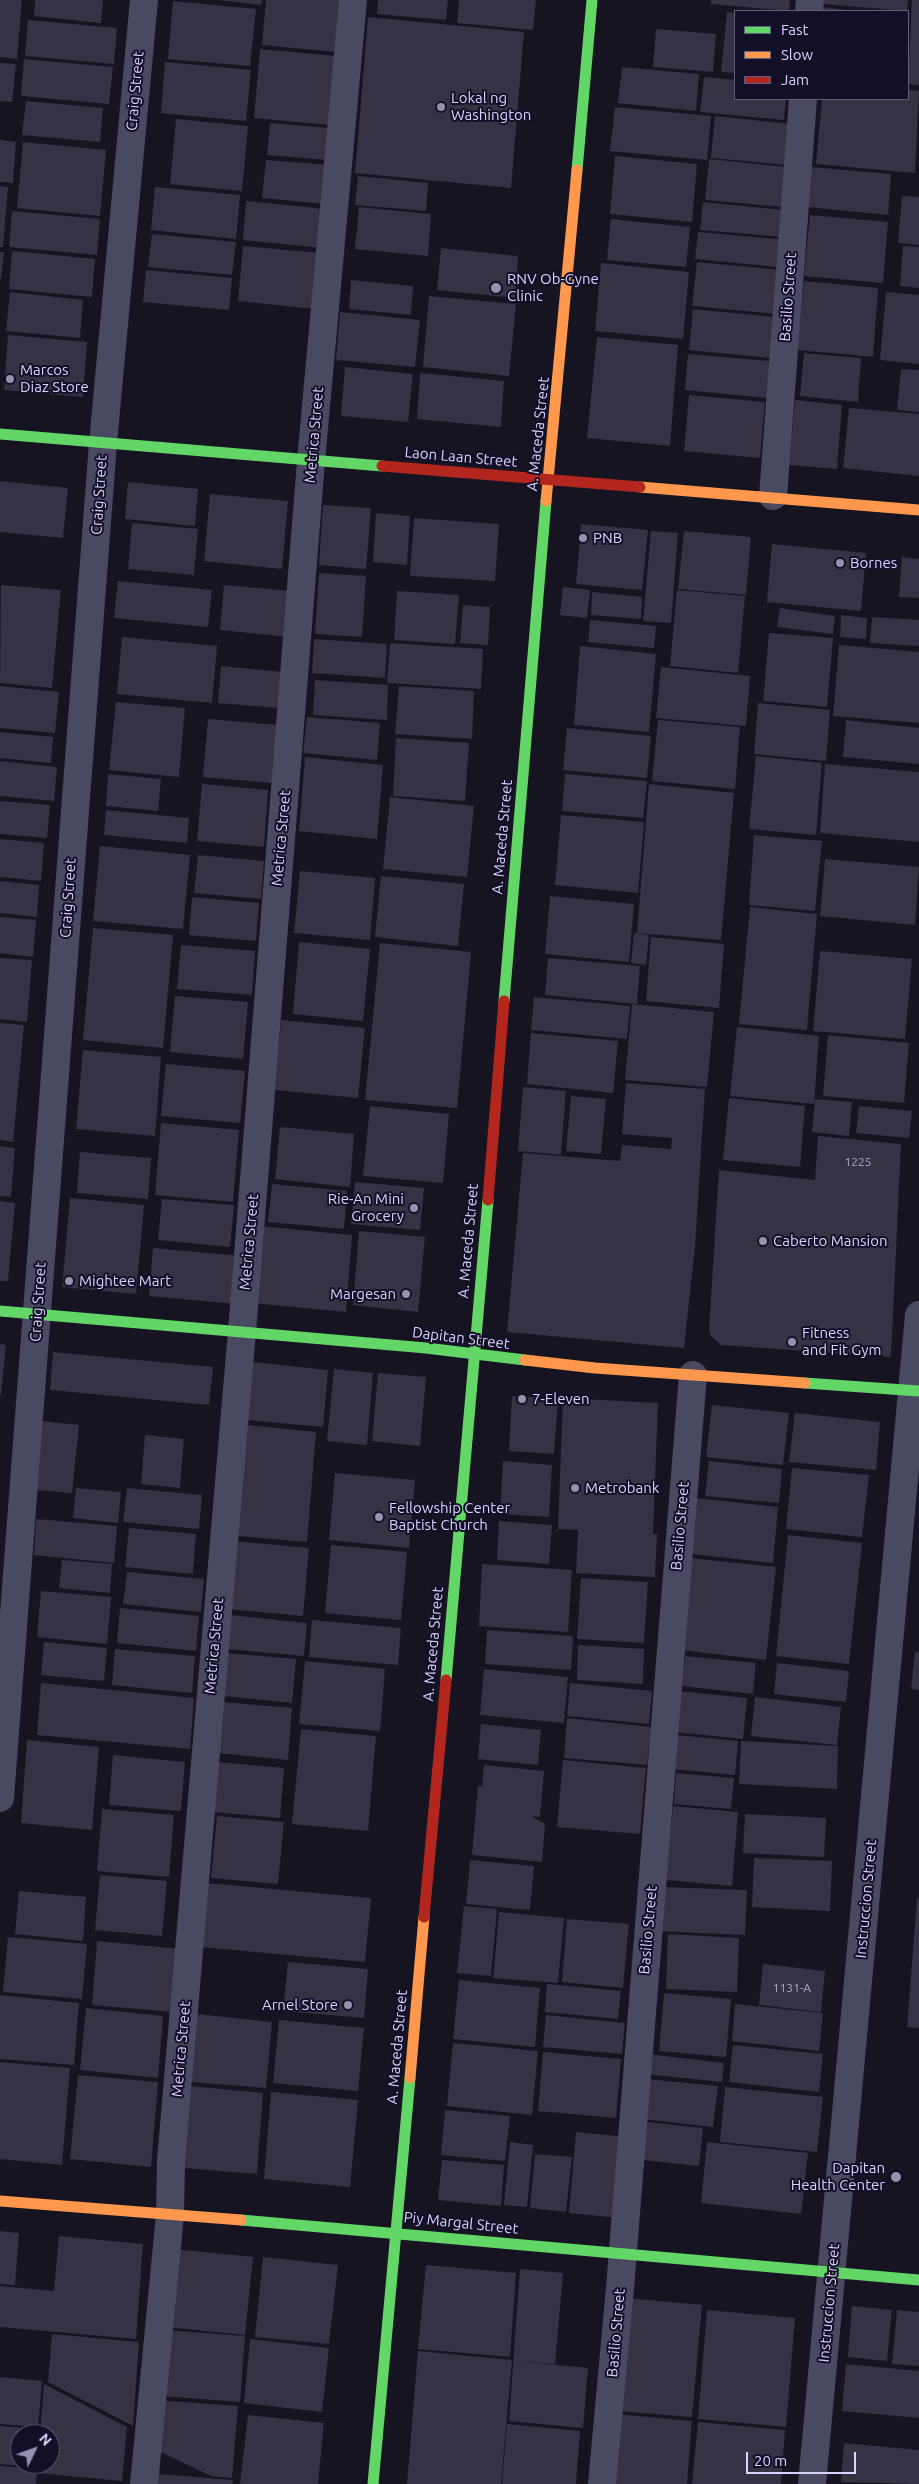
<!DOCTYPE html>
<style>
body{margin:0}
#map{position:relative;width:919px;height:2484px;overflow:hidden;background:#161421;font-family:Ubuntu,sans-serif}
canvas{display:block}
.legend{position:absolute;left:734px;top:10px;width:175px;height:90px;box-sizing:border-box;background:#130f26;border:1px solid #625e7d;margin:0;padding:6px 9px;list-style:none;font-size:15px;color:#d9d4ff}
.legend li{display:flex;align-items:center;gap:10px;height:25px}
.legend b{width:25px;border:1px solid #625e7d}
.north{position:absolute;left:10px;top:2424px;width:50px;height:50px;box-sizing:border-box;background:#130f26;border:1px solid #625e7d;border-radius:50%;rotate:48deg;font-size:14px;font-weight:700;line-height:20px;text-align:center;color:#d9d4ff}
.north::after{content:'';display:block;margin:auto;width:18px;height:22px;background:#9591b1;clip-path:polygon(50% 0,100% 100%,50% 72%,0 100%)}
.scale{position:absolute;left:746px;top:2452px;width:110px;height:22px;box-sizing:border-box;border:2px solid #d9d4ff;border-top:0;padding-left:6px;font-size:15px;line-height:18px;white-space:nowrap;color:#d9d4ff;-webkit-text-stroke:4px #130f26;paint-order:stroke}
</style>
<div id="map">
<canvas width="919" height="2484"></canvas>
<ul class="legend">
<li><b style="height:6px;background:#63d668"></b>Fast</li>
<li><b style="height:6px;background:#ff974d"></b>Slow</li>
<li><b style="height:6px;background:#b3261e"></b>Jam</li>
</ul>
<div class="north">N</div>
<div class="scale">20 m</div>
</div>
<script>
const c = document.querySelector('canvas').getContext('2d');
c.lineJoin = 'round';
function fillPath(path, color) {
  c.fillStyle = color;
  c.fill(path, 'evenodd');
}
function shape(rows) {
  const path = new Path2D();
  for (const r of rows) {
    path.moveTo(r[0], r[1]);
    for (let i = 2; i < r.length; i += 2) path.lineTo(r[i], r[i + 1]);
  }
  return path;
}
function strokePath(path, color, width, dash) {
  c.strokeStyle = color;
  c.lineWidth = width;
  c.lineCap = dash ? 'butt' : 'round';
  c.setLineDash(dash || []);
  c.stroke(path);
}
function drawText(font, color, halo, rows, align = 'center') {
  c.font = font + ' Ubuntu,sans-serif';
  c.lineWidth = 4;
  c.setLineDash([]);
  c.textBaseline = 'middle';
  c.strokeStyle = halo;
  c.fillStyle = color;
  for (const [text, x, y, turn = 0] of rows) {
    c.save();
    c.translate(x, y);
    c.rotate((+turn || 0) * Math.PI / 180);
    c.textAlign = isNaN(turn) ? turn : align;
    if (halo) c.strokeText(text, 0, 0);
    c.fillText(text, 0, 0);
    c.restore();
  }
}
fillPath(shape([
 [0,0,22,0,17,59,0,57],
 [35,0,103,0,101,23,34,16],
 [218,0,262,0,261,5],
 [266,0,339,0,335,52,262,45],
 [378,0,448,0,446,20,377,14],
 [459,0,536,0,533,30,457,23],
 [711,0,790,0,789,11,711,4],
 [823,0,908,0,907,11,823,4],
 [912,0,919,0,919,85,908,84],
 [173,1,256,9,250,66,168,59],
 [821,7,848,10,848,11,821,11],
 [727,12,735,13,735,73,721,72],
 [368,17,524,32,511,188,355,173],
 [28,20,117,28,114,64,25,56],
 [656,29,716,34,713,72,653,67],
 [260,49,336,56,330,125,254,118],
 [24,59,113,67,109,104,21,96],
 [165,62,251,70,246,121,161,113],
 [0,63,16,64,12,102,0,101],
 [622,67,699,74,696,111,618,103],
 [704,77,735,80,735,99,786,99,784,120,700,112],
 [908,90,919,91,915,173,816,164,822,99,908,99],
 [26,101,103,108,100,142,22,135],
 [615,107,711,116,707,160,610,151],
 [715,116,791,124,787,165,711,158],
 [176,119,248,126,242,191,170,184],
 [270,123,331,128,328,160,267,155],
 [0,140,16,142,13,183,0,182],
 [23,142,106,150,100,216,17,208],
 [615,156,697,164,692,222,610,214],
 [709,159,786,167,783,207,705,200],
 [266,160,329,165,325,204,262,198],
 [810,167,891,174,888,215,807,207],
 [358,176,428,183,426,211,355,205],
 [0,186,8,187,3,247,0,247],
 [155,187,240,195,236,239,151,230],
 [902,196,919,197,919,245,898,243],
 [246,201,326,209,323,248,243,240],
 [703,202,784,210,782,237,700,230],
 [359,207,431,214,428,256,355,249],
 [12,211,100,219,97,255,9,247],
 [810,215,888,222,883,283,804,276],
 [611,219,690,227,686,267,607,260],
 [698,232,779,239,777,267,695,259],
 [152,234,236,242,232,275,148,267],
 [243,246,320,253,315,309,238,301],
 [903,246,919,247,919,288,900,286],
 [441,248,518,256,515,298,437,290],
 [12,251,95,259,92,297,9,289],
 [0,252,4,252,1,279,0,279],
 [697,262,781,270,776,314,692,306],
 [601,263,689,272,683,339,595,331],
 [146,270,232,278,229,310,143,302],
 [351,280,413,286,411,315,349,309],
 [804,281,878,288,873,357,797,350],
 [10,292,83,300,80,338,6,331],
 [886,292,919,295,919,364,880,360],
 [429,296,516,304,509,376,423,367],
 [693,309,775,317,771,358,689,350],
 [340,312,420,320,415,367,336,360],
 [8,335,87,342,83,397,4,390],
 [597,337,678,345,670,446,587,438],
 [804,353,861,358,858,402,800,396],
 [688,354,770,361,767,398,685,390],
 [345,367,413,374,408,422,341,416],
 [901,369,919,370,919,412,897,410],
 [420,373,504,381,501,427,417,419],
 [689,395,765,402,760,458,684,451],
 [795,400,842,405,837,469,789,465],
 [849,408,919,414,919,476,843,468],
 [0,481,68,488,63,538,0,532],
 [128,482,198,489,195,526,125,519],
 [210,494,288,501,282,569,204,561],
 [323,505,371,508,366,569,319,565],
 [376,513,410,516,407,565,373,562],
 [414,518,499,524,495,581,410,576],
 [132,523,198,529,194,575,128,569],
 [581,524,648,530,642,590,576,584],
 [651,531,678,533,671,623,643,621],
 [684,531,751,537,746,595,678,589],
 [772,544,866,553,861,611,767,602],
 [902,557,919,559,919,598,899,597],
 [319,573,366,576,362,637,315,634],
 [118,581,212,590,208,627,114,618],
 [1,585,61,590,52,688,0,683],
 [224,585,303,592,299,638,220,630],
 [563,587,590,590,587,618,560,615],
 [677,590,745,596,738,673,670,666],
 [397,591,459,595,455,644,394,640],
 [592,592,642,597,641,619,591,615],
 [463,605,490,607,488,645,460,643],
 [780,608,835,616,833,634,777,627],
 [841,615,867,618,866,639,840,637],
 [872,617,919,620,919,646,870,643],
 [590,620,656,626,654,648,588,642],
 [769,633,833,638,827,707,763,701],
 [122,637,217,646,212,703,117,694],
 [314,639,387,644,385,678,312,673],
 [390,643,483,649,481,689,387,683],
 [839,645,919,652,919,723,833,716],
 [580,646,656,654,649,732,574,725],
 [221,666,283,672,279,708,218,703],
 [661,667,750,676,746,726,656,718],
 [315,680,388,685,387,720,313,715],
 [0,686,59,692,55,733,0,728],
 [399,686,474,691,472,739,395,734],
 [116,702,185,708,179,777,109,770],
 [758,703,830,710,826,761,754,754],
 [307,717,380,723,377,760,303,753],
 [208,719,278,725,272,783,203,777],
 [658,720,740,727,735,789,652,781],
 [846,720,919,728,919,764,843,757],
 [567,728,651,736,647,778,563,770],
 [0,732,53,737,51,763,0,758],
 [396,738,469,743,465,801,393,796],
 [756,756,822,763,816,835,749,829],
 [305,757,383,765,377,839,299,831],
 [0,761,57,767,54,801,0,796],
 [825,764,919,772,919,842,820,833],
 [108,774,161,779,158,811,106,806],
 [565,774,647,781,643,818,562,811],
 [202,784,268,790,264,847,197,841],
 [649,784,734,793,721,940,637,933],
 [390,797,474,806,467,877,383,869],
 [0,801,50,805,47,838,0,834],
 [106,810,189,818,187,843,104,835],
 [561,815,644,822,638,893,555,885],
 [754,835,822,841,815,911,749,905],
 [0,839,44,843,41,881,0,877],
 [100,846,190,855,183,929,93,921],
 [198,855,264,861,261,899,194,893],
 [825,859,919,867,915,925,820,916],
 [300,871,375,878,370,940,294,933],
 [381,876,464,884,458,946,375,937],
 [0,881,39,885,37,917,0,913],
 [550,896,634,904,629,962,545,954],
 [192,897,259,903,256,941,189,935],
 [750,907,817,914,807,1030,739,1024],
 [0,917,36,920,33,957,0,953],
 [93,928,173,935,163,1048,83,1040],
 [634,933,649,935,646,965,631,963],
 [651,937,724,944,719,1008,646,1001],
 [299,942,370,949,363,1021,293,1014],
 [380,943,471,952,457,1108,365,1100],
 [181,945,255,951,252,995,177,989],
 [820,951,912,959,905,1039,813,1031],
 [0,958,32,960,27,1022,0,1019],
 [548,958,640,966,637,1004,545,995],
 [175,996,248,1002,243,1059,170,1052],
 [534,997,630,1006,627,1039,531,1030],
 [632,1004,714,1012,707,1087,625,1080],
 [281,1020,365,1028,358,1098,275,1090],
 [0,1023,24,1025,13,1142,0,1140],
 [737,1027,819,1036,814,1104,730,1096],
 [531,1033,618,1041,613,1093,527,1084],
 [828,1035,909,1043,904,1103,823,1096],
 [83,1050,161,1057,155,1136,76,1129],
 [166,1064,245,1071,240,1123,161,1116],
 [626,1083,705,1089,695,1247,684,1348,507,1332,523,1153,620,1161,622,1145,671,1149,672,1138,622,1134],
 [523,1087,566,1091,561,1155,518,1151],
 [571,1096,606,1099,601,1154,566,1151],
 [729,1098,805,1106,800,1167,723,1160],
 [815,1099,852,1102,849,1136,812,1132],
 [370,1106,449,1114,443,1183,363,1176],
 [859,1106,912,1111,909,1138,856,1133],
 [161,1123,239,1130,233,1202,155,1195],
 [280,1127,354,1134,350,1187,275,1179],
 [818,1136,901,1144,891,1357,721,1345,711,1336,709,1330,719,1170,815,1180],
 [0,1146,15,1148,11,1197,0,1196],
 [80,1152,151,1158,148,1199,77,1193],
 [355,1182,424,1188,420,1230,351,1224],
 [272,1184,347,1191,344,1229,268,1222],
 [70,1198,144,1205,136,1294,62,1287],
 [162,1199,234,1205,230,1247,158,1240],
 [0,1201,15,1203,8,1281,0,1281],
 [259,1226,352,1235,346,1312,252,1303],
 [359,1231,425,1237,418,1312,353,1305],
 [153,1248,240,1256,236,1304,149,1296],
 [0,1344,6,1345,1,1395,0,1395],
 [53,1352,213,1367,209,1405,50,1390],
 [252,1362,328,1370,323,1427,247,1420],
 [334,1369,373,1373,367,1445,327,1441],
 [378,1373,426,1377,420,1446,372,1441],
 [512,1396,558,1399,554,1454,509,1451],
 [563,1398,658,1403,653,1534,657,1534,655,1577,576,1573,578,1530,558,1529],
 [712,1405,789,1413,783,1465,706,1457],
 [795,1413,880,1422,876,1470,789,1462],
 [42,1421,79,1425,72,1493,36,1490],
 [238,1424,316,1432,307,1542,228,1535],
 [145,1435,184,1439,180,1488,141,1484],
 [503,1461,552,1465,549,1517,500,1514],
 [709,1461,782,1469,779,1503,705,1496],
 [792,1468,869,1475,862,1537,786,1529],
 [335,1473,415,1480,409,1548,329,1540],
 [76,1488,121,1492,118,1523,73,1518],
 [127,1488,202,1495,199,1529,123,1522],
 [696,1498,778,1507,773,1563,691,1554],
 [36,1519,117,1526,114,1563,34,1555],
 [499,1521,552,1525,549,1564,497,1560],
 [129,1528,196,1534,193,1574,125,1567],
 [788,1535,862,1543,849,1664,776,1656],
 [234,1541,309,1548,303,1616,228,1609],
 [331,1545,407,1552,401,1620,325,1613],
 [689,1558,776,1567,766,1660,680,1650],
 [62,1560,112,1564,110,1593,59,1588],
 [482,1564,572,1570,568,1632,479,1626],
 [127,1572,204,1579,201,1612,123,1604],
 [581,1578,648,1582,644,1643,577,1639],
 [41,1591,111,1597,107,1644,37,1637],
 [120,1608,199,1616,196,1651,117,1643],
 [230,1615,307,1623,304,1656,227,1649],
 [312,1620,401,1628,398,1665,309,1657],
 [487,1630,573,1636,571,1670,485,1664],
 [44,1642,107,1648,104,1681,41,1675],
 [578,1645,644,1649,643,1684,577,1680],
 [115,1649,195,1656,192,1693,112,1685],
 [915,1652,919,1652,919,1690,911,1689],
 [227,1653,296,1659,292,1703,223,1696],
 [685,1656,756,1663,753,1694,682,1686],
 [305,1661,385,1669,380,1731,299,1724],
 [777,1663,849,1671,846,1702,774,1694],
 [484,1669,568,1677,564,1723,480,1715],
 [41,1683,194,1698,190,1749,37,1735],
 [570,1683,652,1691,649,1724,567,1716],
 [679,1691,747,1698,743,1739,675,1732],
 [755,1697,841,1707,837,1745,751,1736],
 [222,1702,292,1708,288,1760,218,1753],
 [567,1718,651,1727,647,1765,564,1758],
 [481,1724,541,1730,538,1765,478,1759],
 [301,1729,376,1736,368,1831,292,1824],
 [676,1735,738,1741,735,1775,673,1769],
 [27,1740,99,1747,92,1830,21,1823],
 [741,1741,838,1746,837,1789,739,1784],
 [113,1755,185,1762,181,1811,109,1805],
 [563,1760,646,1768,640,1834,557,1827],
 [217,1762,284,1768,280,1818,213,1812],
 [484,1765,544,1771,540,1817,532,1816,545,1824,542,1862,472,1855,478,1785,482,1787],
 [676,1773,734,1778,731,1809,674,1804],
 [673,1806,738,1812,732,1886,666,1880],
 [102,1809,174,1815,169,1877,97,1871],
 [745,1814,826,1818,824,1857,743,1853],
 [217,1816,284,1822,278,1884,211,1878],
 [754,1858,832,1861,830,1911,752,1907],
 [470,1860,534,1866,530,1910,466,1904],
 [100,1875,167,1881,162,1936,95,1930],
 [207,1883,371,1898,365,1962,201,1947],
 [660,1887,747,1890,745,1935,658,1931],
 [19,1891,86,1897,83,1941,15,1934],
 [917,1899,919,1899,919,2028,907,2027],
 [464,1906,497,1909,491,1976,457,1973],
 [499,1912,564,1918,558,1983,493,1978],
 [567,1919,629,1924,623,1988,562,1982],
 [668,1934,739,1938,737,1992,666,1989],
 [8,1937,87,1944,82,1999,3,1992],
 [97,1941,180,1949,174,2012,92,2005],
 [288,1962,368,1969,364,2018,283,2011],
 [763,1964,825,1971,821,2012,759,2005],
 [459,1980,540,1988,535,2047,453,2039],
 [547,1984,621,1991,618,2019,545,2012],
 [664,1993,731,1999,726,2057,659,2051],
 [0,1995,79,2003,74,2065,0,2059],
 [735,2004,823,2013,819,2051,732,2041],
 [86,2008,163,2016,158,2078,80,2070],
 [197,2014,272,2022,266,2088,191,2082],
 [546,2015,625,2023,622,2054,543,2047],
 [279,2020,364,2028,358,2091,273,2083],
 [453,2043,538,2051,532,2115,447,2106],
 [733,2045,823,2054,819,2092,729,2082],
 [543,2052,621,2059,616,2118,538,2111],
 [647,2054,724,2063,722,2082,645,2074],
 [0,2062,70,2068,62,2165,0,2159],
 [78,2075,158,2082,151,2167,70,2159],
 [646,2079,718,2086,713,2127,641,2119],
 [190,2086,263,2093,257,2174,183,2168],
 [725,2087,823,2097,817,2152,720,2142],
 [271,2092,358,2100,350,2187,264,2179],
 [445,2110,510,2116,505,2161,441,2155],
 [647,2122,703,2128,699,2166,643,2160],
 [576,2132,627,2137,619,2218,569,2213],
 [510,2142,533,2145,527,2207,504,2205],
 [707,2142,808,2153,801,2214,701,2203],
 [535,2154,572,2157,566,2212,530,2208],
 [442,2160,504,2165,501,2206,438,2200],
 [0,2231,19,2233,15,2285,0,2284],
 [59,2236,143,2244,136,2339,0,2327,0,2286,54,2291],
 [174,2249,253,2257,245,2335,166,2327],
 [263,2257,338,2265,329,2344,255,2337],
 [426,2265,516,2273,510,2357,418,2349],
 [520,2269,563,2273,555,2364,518,2361,588,2368,583,2428,509,2421],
 [627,2298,702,2305,692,2417,617,2411],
 [852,2306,892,2310,887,2361,848,2357],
 [707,2310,795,2318,786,2427,698,2419],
 [897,2310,919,2312,919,2366,892,2364],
 [166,2330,245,2336,240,2402,161,2396],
 [52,2334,139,2342,133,2426,48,2382],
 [250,2339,329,2348,322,2412,244,2403],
 [418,2351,512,2360,501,2484,407,2484],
 [846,2364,919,2371,919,2418,842,2411],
 [0,2377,42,2381,38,2427,0,2424],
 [44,2384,127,2427,122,2481,37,2473,36,2484,0,2484,0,2466,38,2469,38,2464,50,2464,50,2434,40,2434],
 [156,2400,238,2406,232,2478,211,2476,152,2448],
 [616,2414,692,2421,687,2484,610,2484],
 [248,2415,324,2423,318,2484,240,2484],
 [698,2422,785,2430,781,2484,692,2484],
 [507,2424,580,2431,576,2484,502,2484],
 [0,2426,36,2429,36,2434,20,2434,20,2464,34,2464,33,2467,0,2464],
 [844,2443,919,2450,919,2484,841,2482],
 [159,2474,233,2480,232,2484,158,2484]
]), '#343243');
strokePath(shape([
 [809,11,810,0],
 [773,496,803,99],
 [0,1798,103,443,144,0],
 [144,2484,170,2215,171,2161,242,1331,311,461,353,0],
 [602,2484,620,2288,693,1375],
 [812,2484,919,1315]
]), '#4a4962', 28);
strokePath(shape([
 [577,170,592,0],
 [0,434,382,466],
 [504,1001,546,501],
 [0,1311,426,1348,525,1360],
 [805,1383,919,1391],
 [446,1680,488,1200],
 [241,2220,919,2280],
 [373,2484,410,2078]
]), '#63d668', 11);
strokePath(shape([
 [640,487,919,510],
 [546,501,577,170],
 [525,1360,595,1368,805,1383],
 [410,2078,424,1917],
 [0,2201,241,2220]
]), '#ff974d', 11);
strokePath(shape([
 [382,466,640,487],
 [488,1200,504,1001],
 [424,1917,446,1680]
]), '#b3261e', 11);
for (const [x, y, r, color] of [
 [441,107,5,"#9591b1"],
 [496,288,6,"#9591b1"],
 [10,379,5,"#9591b1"],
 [583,538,5,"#9591b1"],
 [840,563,5,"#9591b1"],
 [414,1208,5,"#9591b1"],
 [763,1241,5,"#9591b1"],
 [69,1281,5,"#9591b1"],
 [406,1294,5,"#9591b1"],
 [792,1342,5,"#9591b1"],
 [522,1399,5,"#9591b1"],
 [575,1488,5,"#9591b1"],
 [379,1517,5,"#9591b1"],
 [348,2005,5,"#9591b1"],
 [896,2177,6,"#9591b1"]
]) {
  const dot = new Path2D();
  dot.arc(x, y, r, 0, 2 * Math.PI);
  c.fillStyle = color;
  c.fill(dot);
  strokePath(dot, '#130f26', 2);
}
drawText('12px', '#b0acd0', null, [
 ["1225",858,1162],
 ["1131-A",792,1988]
]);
drawText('15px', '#d9d4ff', '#130f26', [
 ["Craig Street",135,91,-85],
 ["Basilio Street",788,297,-86],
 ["A. Maceda Street",538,434,-84],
 ["Metrica Street",314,435,-85],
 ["Laon Laan Street",461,457,5],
 ["Craig Street",99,495,-86],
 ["A. Maceda Street",502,837,-85],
 ["Metrica Street",281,838,-85],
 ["Craig Street",68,898,-86],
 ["A. Maceda Street",468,1241,-85],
 ["Metrica Street",249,1242,-85],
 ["Craig Street",38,1302,-86],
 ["Dapitan Street",461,1338,7],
 ["Basilio Street",680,1526,-85],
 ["A. Maceda Street",433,1644,-85],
 ["Metrica Street",214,1646,-85],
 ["Instruccion Street",866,1899,-85],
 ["Basilio Street",648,1930,-85],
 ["A. Maceda Street",397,2047,-85],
 ["Metrica Street",181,2049,-85],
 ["Piy Margal Street",461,2223,6],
 ["Instruccion Street",829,2303,-85],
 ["Basilio Street",616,2333,-85]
]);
drawText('15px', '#d9d4ff', '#130f26', [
 ["Lokal ng",451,98],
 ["Washington",451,115],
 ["RNV Ob-Gyne",507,279],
 ["Clinic",507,296],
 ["Marcos",20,370],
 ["Diaz Store",20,387],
 ["PNB",593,538],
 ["Bornes",850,563],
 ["Rie-An Mini",404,1199,"right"],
 ["Grocery",404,1216,"right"],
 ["Caberto Mansion",773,1241],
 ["Mightee Mart",79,1281],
 ["Margesan",396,1294,"right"],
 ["Fitness",802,1333],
 ["and Fit Gym",802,1350],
 ["7-Eleven",532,1399],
 ["Metrobank",585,1488],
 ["Fellowship Center",389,1508],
 ["Baptist Church",389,1525],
 ["Arnel Store",338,2005,"right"],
 ["Dapitan",885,2168,"right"],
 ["Health Center",885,2185,"right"]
], 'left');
</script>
